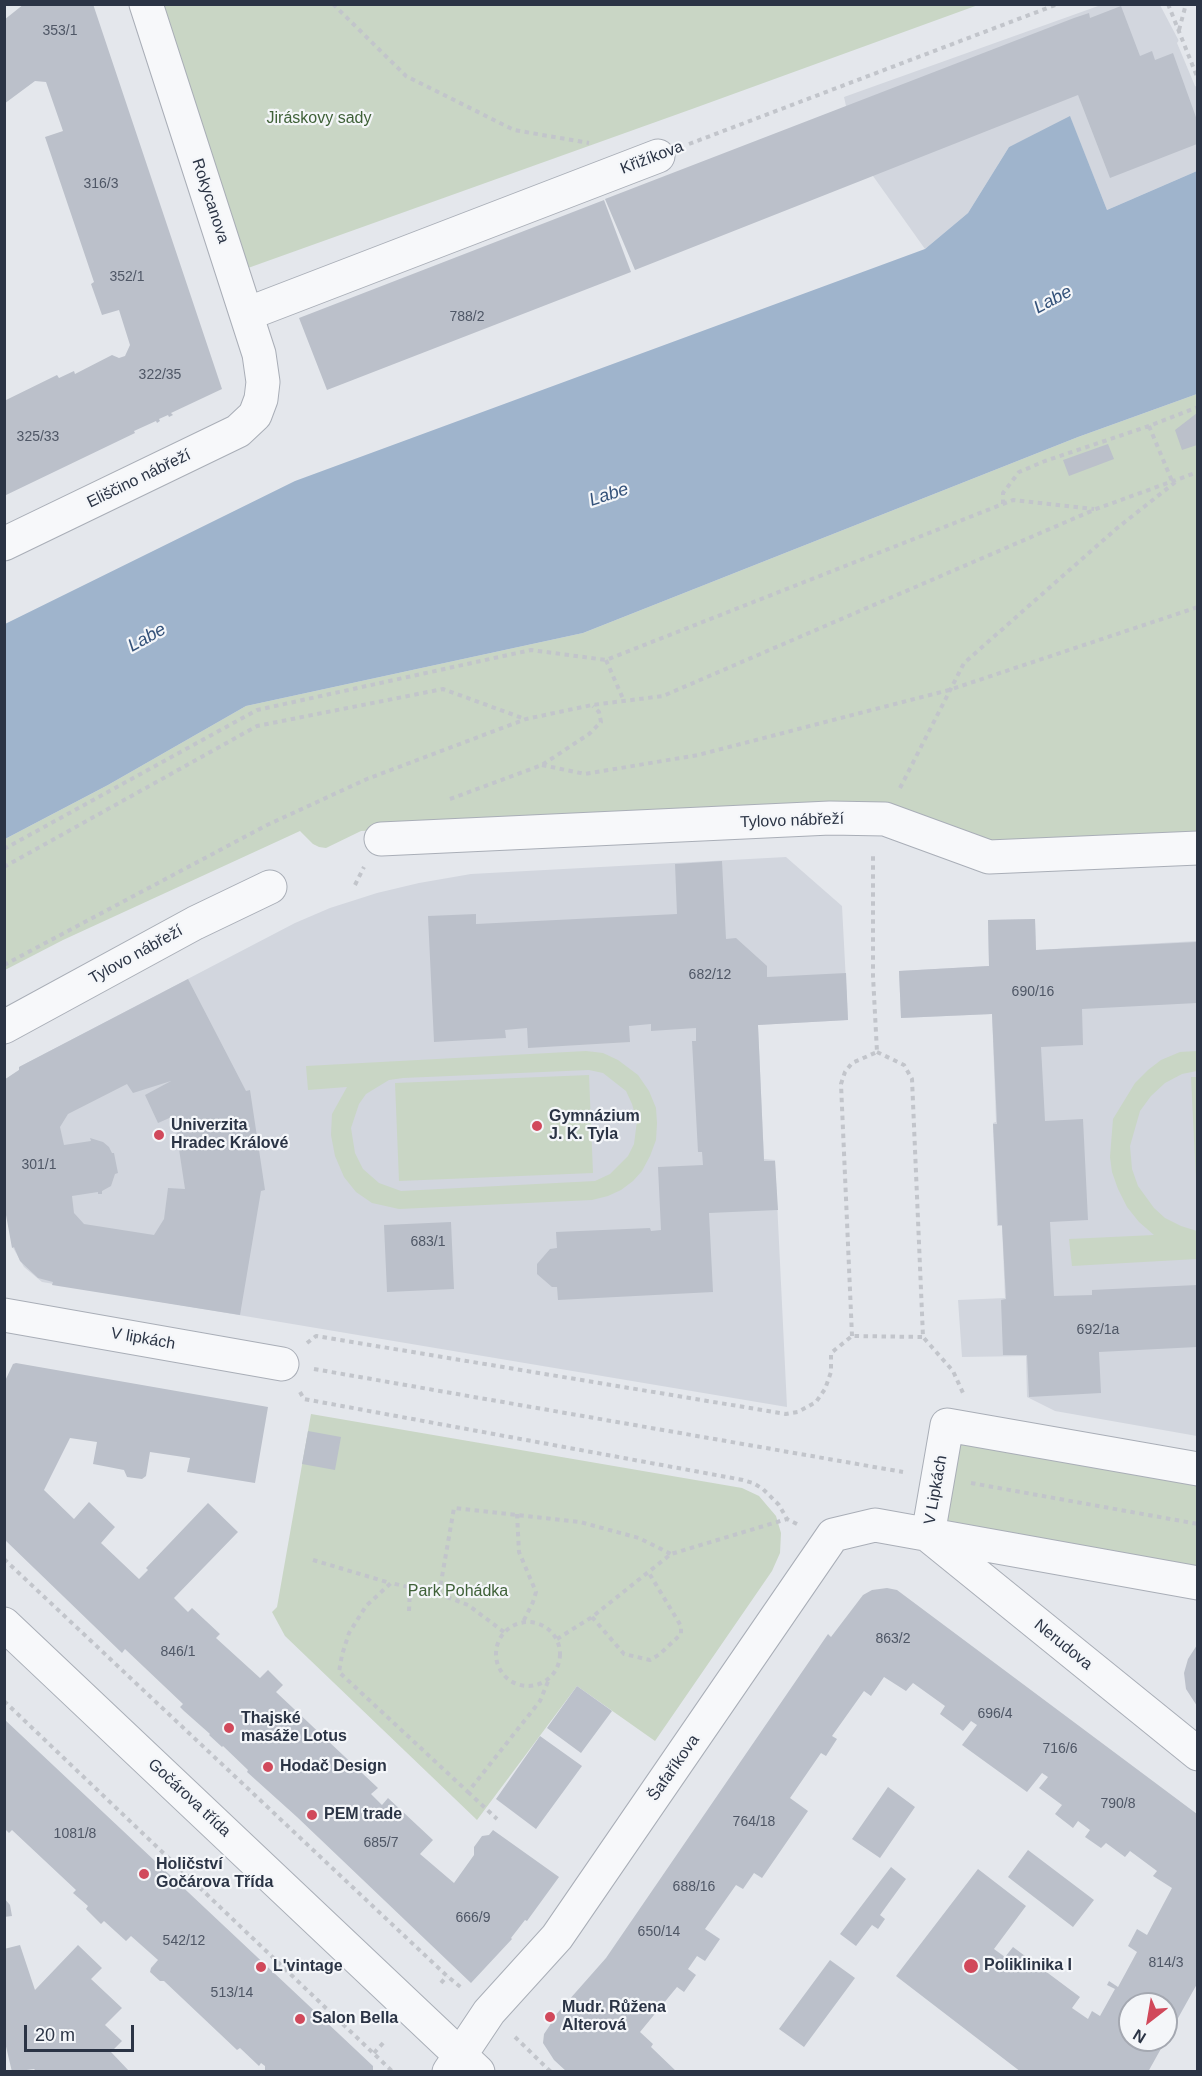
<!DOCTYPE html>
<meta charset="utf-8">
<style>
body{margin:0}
#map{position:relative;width:1202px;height:2076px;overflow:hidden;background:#e4e7ec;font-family:Helvetica,sans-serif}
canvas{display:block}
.frame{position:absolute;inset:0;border:6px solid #2b3445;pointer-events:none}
.north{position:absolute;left:1118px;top:1992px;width:60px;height:60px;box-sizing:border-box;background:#f4f6f9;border:2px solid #a4a8b1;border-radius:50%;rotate:211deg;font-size:16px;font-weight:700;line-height:24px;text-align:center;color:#2b3445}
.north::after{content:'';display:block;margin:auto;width:21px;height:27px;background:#d1495b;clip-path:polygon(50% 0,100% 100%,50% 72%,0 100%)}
.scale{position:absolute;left:24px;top:2025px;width:110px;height:27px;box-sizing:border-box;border:3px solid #2b3445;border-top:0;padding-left:8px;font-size:18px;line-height:21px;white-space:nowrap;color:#2b3445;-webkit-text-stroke:4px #f4f6f9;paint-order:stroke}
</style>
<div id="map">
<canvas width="1202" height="2076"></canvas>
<div class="frame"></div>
<div class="north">N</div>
<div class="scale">20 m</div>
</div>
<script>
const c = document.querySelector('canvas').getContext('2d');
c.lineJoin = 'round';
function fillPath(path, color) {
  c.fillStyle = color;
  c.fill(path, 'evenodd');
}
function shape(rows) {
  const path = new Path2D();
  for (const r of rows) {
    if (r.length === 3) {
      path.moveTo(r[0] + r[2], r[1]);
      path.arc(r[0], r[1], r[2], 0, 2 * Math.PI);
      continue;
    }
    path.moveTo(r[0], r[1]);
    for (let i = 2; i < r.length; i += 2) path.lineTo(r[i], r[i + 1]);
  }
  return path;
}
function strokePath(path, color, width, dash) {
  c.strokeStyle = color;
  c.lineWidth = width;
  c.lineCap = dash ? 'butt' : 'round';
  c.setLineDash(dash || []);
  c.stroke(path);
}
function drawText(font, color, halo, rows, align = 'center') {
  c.font = font + ' Helvetica,sans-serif';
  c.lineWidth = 4.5;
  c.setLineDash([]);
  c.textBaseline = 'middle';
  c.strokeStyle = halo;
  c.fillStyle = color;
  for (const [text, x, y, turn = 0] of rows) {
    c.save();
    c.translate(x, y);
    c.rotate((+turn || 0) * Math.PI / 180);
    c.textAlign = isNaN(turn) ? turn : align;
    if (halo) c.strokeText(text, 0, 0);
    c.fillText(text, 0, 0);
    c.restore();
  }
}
fillPath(shape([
 [1101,5,1160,5,1180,43,1197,85,1197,171,1107,210,1070,117,1009,147,968,213,925,249,873,176,846,106,844,97],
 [786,857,842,906,848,1020,758,1025,764,1159,775,1160,787,1407,42,1282,24,1267,12,1246,4,1080,19,1070,19,1067,295,923,330,908,377,893,419,883,471,874],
 [1035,919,1036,950,1197,941,1197,1436,1055,1411,1027,1397,1026,1356,962,1357,958,1300,1005,1298,1002,1226,997,1226,993,1123,996,1122,992,1014,901,1018,899,971,989,966,988,920]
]), '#d2d6de');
fillPath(shape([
 [158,5,978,5,692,109,248,268],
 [1197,394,1197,838,989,849,873,803,361,831,326,848,319,847,313,844,300,831,63,940,5,970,5,839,108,785,246,706,583,633,1078,437],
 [586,1051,603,1053,618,1060,638,1075,649,1091,656,1108,657,1123,656,1140,650,1156,642,1171,633,1181,621,1190,608,1196,592,1200,399,1209,372,1203,356,1192,344,1177,335,1156,331,1135,332,1114,347,1087,308,1090,306,1066],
 [589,1070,603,1073,626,1091,632,1104,637,1121,634,1144,628,1156,610,1174,595,1181,401,1191,379,1183,363,1169,355,1153,351,1128,359,1104,366,1094,389,1080,403,1078],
 [1197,1051,1197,1071,1182,1074,1165,1083,1151,1096,1140,1111,1130,1146,1132,1169,1138,1186,1154,1208,1165,1218,1181,1226,1197,1231,1197,1259,1072,1266,1069,1239,1154,1235,1139,1222,1127,1207,1118,1189,1112,1172,1110,1157,1113,1119,1135,1083,1148,1070,1161,1060,1180,1052],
 [589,1075,593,1173,399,1181,395,1083],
 [1191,1077,1197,1077,1197,1201],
 [311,1414,742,1488,759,1496,776,1516,781,1533,780,1553,772,1571,655,1741,577,1686,477,1820,285,1636,272,1612,277,1607],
 [959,1441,1197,1484,1197,1570,941,1526]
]), '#c9d6c5');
fillPath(shape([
 [1070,116,1107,210,1197,171,1197,394,1078,437,583,633,246,706,108,785,5,839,5,624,295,481,925,249,968,213,1009,147]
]), '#9fb4cc');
fillPath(shape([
 [1198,36,1198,88,1195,86,1177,43,1179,40]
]), '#e4e7ec');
fillPath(shape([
 [24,4,93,4,222,389,171,413,173,415,169,417,168,415,159,419,160,421,157,423,156,421,134,431,135,433,4,496,4,401,57,375,59,378,74,371,75,374,112,355,119,358,125,356,130,345,119,310,102,315,91,284,94,282,45,137,63,131,46,82,35,81,4,104,4,20],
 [1121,6,1140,56,1152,51,1155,60,1173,53,1197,120,1197,144,1110,178,1078,95,635,270,605,199,1074,18,1089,13,1090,18],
 [604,200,631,272,327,390,299,318],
 [1197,413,1197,445,1182,450,1175,430],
 [1108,444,1114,459,1069,476,1063,460],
 [722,861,726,939,736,938,767,966,767,977,846,973,848,1020,758,1025,764,1161,775,1161,778,1210,709,1213,713,1292,558,1300,557,1287,552,1287,537,1274,537,1264,550,1249,557,1248,556,1232,650,1228,651,1231,661,1230,658,1167,703,1165,702,1152,698,1152,692,1041,696,1041,696,1028,651,1031,651,1024,629,1026,630,1042,528,1048,527,1028,505,1030,506,1038,434,1042,428,916,476,914,476,924,677,914,675,864],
 [1035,919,1036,950,1197,942,1197,1003,1082,1009,1083,1045,1041,1047,1045,1121,1083,1119,1088,1220,1050,1222,1054,1296,1092,1295,1092,1290,1197,1285,1197,1347,1099,1352,1101,1393,1029,1397,1027,1355,1003,1355,1001,1300,1006,1299,1002,1225,998,1225,993,1124,997,1124,992,1014,901,1018,899,971,989,966,988,920],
 [188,979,246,1091,250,1090,265,1190,261,1191,240,1315,52,1285,53,1282,38,1278,20,1261,14,1247,12,1248,4,1204,4,1080,19,1070,19,1067],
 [171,1081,145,1095,158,1123,174,1116,185,1189,168,1188,164,1219,154,1235,84,1224,74,1213,72,1196,98,1192,98,1194,102,1194,102,1191,111,1186,115,1174,118,1173,114,1153,112,1153,109,1147,103,1142,90,1138,91,1141,64,1145,60,1127,68,1114,127,1084,133,1093],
 [451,1222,454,1289,387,1292,384,1225],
 [16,1363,268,1407,255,1483,187,1472,190,1458,150,1452,146,1476,142,1479,127,1477,124,1470,93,1464,97,1442,70,1438,44,1490,74,1519,89,1502,115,1527,101,1543,139,1579,148,1570,146,1568,208,1503,238,1532,174,1598,188,1612,192,1608,220,1634,216,1638,260,1678,268,1670,283,1685,276,1692,378,1788,371,1794,382,1805,388,1798,433,1840,420,1854,454,1883,474,1855,474,1847,482,1836,489,1835,493,1830,559,1877,527,1921,525,1920,511,1938,512,1939,471,1983,297,1817,247,1772,248,1770,223,1746,222,1747,209,1735,210,1734,184,1711,180,1707,183,1704,125,1649,122,1653,5,1540,5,1381,13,1364],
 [308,1431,341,1437,335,1470,302,1464],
 [887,1588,897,1590,1197,1814,1197,1984,1148,2072,1021,2072,896,1976,978,1869,1026,1906,994,1949,1005,1957,1013,1947,1080,1997,1072,2008,1088,2019,1092,2011,1100,2016,1115,1989,1107,1985,1109,1981,1118,1987,1137,1952,1128,1946,1137,1929,1147,1935,1172,1888,1153,1876,1157,1871,1130,1851,1125,1857,1106,1843,1101,1848,1085,1837,1090,1830,1078,1821,1073,1828,1055,1814,1062,1805,1039,1788,1048,1777,1042,1773,1027,1792,962,1745,977,1725,971,1721,963,1731,940,1714,945,1706,913,1683,906,1691,884,1677,871,1696,864,1691,832,1736,837,1739,826,1756,821,1753,790,1798,808,1811,762,1878,754,1873,743,1889,736,1885,705,1929,720,1939,705,1961,697,1956,688,1969,696,1975,684,1992,677,1987,640,2032,653,2044,651,2047,677,2072,567,2072,554,2060,543,2043,544,2034,554,2019,553,2018,606,1958,828,1634,831,1637,863,1595,872,1590],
 [1130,2004,1166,2004,1166,2040,1130,2040],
 [1197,1645,1197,1706,1186,1689,1184,1673,1188,1659],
 [577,1686,612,1711,581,1753,547,1728],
 [4,1719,373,2066,373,2072,265,2072,265,2066,261,2063,259,2066,240,2048,237,2050,164,1981,160,1981,150,1972,151,1968,158,1960,131,1936,126,1941,104,1921,101,1924,86,1909,88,1906,73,1893,76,1890,12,1830,9,1833,4,1828],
 [540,1736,582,1766,536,1829,496,1799],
 [888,1787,915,1807,880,1858,852,1839],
 [1028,1850,1094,1900,1073,1927,1008,1877],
 [891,1867,906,1879,880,1915,885,1919,878,1929,872,1925,856,1946,840,1934],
 [4,1898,10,1905,12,1916,4,1917],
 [20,1945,35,1990,78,1945,102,1968,91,1979,122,2008,105,2025,122,2041,111,2052,130,2072,37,2072,34,2069,12,2072,4,2038,4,1949],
 [830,1960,855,1978,804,2047,779,2029]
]), '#bbc0ca');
const minor = shape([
 [247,314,658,156],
 [4,544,238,431,255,415,261,399,263,382,259,354,146,4],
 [381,839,830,818,885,819,989,857,1198,848],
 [4,1027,195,923,270,887],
 [4,1315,282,1364],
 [928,1535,947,1425,1198,1469],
 [929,1536,1198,1754],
 [4,1624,478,2072],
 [449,2072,489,2012,557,1937,833,1535,875,1525,1198,1583]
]);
strokePath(minor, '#a9aeb7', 35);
strokePath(shape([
 [333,4,406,76,514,130,589,143],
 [1168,4,1198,79],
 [1179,30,1186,4],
 [689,144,1058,4],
 [1149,426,1172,481],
 [1003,504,1003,493,1019,472,1045,461,1149,426,1198,407],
 [606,660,624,701],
 [542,765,585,774,698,755,949,690,1198,607],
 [900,788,964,663,1116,529,1178,480],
 [450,799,542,765,589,734,601,722,599,712,593,706],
 [4,849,257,710,531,650,606,660,1013,500,1094,509],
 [4,867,257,726,443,689,525,719],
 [355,885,364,867],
 [4,965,267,825,367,779,526,719,592,705,663,696,1096,509,1198,472],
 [877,1052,904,1065,912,1079,923,1337,953,1371,963,1393],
 [852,1336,841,1084,845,1072,852,1063,877,1052,873,976,873,853],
 [307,1343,316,1336,786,1414,798,1412,816,1402,825,1389,831,1372,831,1353,852,1336,923,1337],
 [314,1369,903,1472],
 [300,1392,304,1399,743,1480,753,1483,763,1489,779,1505,787,1519,797,1524],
 [971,1483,1198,1524],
 [517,1514,519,1552,536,1592,533,1602,523,1622],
 [4,1559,447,1976,463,1989],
 [313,1560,390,1583],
 [439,1594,454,1508,580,1522,639,1538,671,1554],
 [409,1611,410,1587],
 [592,1617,624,1654,650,1660,660,1654,681,1634,681,1626,649,1573],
 [528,1654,32],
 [504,1632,468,1605,439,1594,391,1583,366,1606,349,1633,342,1655,339,1672,468,1792,540,1701,549,1679],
 [557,1639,592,1617,671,1554,787,1519],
 [4,1701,393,2072],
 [468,1792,497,1819],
 [441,1983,447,1976],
 [515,2037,551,2072],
 [374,2053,384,2042]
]), '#c2c5cb', 4, [4.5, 4.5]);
strokePath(minor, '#f7f8fa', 33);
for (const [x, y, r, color] of [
 [537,1126,6,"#d1495b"],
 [159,1135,6,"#d1495b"],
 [229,1728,6,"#d1495b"],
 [268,1767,6,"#d1495b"],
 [312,1815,6,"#d1495b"],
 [144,1874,6,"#d1495b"],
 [971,1966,8,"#d1495b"],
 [261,1967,6,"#d1495b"],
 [550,2017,6,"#d1495b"],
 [300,2019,6,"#d1495b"]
]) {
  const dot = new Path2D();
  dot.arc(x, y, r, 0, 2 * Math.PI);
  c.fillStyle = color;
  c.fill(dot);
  strokePath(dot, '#f4f6f9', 2);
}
drawText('14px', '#4f5766', null, [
 ["353/1",60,31],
 ["316/3",101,184],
 ["352/1",127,277],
 ["788/2",467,317],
 ["322/35",160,375],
 ["325/33",38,437],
 ["682/12",710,975],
 ["690/16",1033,992],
 ["301/1",39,1165],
 ["683/1",428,1242],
 ["692/1a",1098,1330],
 ["863/2",893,1639],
 ["846/1",178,1652],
 ["696/4",995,1714],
 ["716/6",1060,1749],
 ["790/8",1118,1804],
 ["764/18",754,1822],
 ["1081/8",75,1834],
 ["685/7",381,1843],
 ["688/16",694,1887],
 ["666/9",473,1918],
 ["650/14",659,1932],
 ["542/12",184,1941],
 ["814/3",1166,1963],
 ["513/14",232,1993]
]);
drawText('16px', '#3f6138', '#f4f6f9', [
 ["Jiráskovy sady",319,119],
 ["Park Pohádka",458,1592]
]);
drawText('16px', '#2b3445', '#f4f6f9', [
 ["Křižíkova",652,158,-21],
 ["Rokycanova",210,201,72],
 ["Eliščino nábřeží",139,479,-26],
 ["Tylovo nábřeží",792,821,-2],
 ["Tylovo nábřeží",136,955,-29],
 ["V lipkách",143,1339,10],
 ["V Lipkách",936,1490,-80],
 ["Nerudova",1063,1645,39],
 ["Šafaříkova",674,1768,-55],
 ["Gočárova třída",189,1798,43]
]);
drawText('bold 16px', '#2b3445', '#f4f6f9', [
 ["Gymnázium",549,1117],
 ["J. K. Tyla",549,1135],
 ["Univerzita",171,1126],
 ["Hradec Králové",171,1144],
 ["Thajské",241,1719],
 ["masáže Lotus",241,1737],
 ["Hodač Design",280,1767],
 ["PEM trade",324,1815],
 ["Holičství",156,1865],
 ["Gočárova Třída",156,1883],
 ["Poliklinika I",984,1966],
 ["L'vintage",273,1967],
 ["Mudr. Růžena",562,2008],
 ["Alterová",562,2026],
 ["Salon Bella",312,2019]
], 'left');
drawText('italic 18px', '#34527a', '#f4f6f9', [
 ["Labe",1053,300,-28],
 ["Labe",609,495,-18],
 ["Labe",147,638,-29]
]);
</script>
